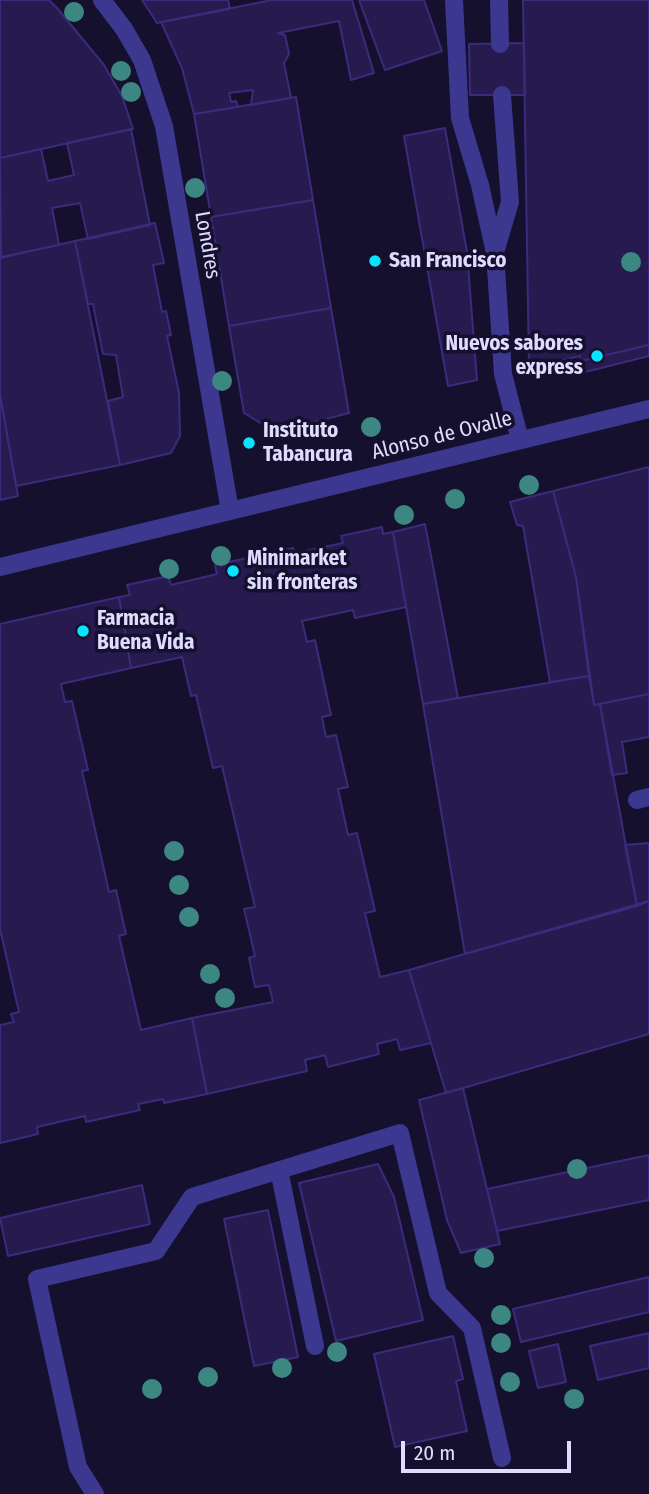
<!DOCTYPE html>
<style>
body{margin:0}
#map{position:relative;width:649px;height:1494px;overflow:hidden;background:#15102d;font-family:"Fira Sans Condensed",sans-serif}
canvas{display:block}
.scale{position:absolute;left:401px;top:1441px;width:170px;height:32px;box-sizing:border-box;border:4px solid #e0dcff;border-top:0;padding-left:9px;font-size:21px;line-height:24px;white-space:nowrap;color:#e0dcff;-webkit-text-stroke:5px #15102d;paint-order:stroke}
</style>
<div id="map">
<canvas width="649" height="1494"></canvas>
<div class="scale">20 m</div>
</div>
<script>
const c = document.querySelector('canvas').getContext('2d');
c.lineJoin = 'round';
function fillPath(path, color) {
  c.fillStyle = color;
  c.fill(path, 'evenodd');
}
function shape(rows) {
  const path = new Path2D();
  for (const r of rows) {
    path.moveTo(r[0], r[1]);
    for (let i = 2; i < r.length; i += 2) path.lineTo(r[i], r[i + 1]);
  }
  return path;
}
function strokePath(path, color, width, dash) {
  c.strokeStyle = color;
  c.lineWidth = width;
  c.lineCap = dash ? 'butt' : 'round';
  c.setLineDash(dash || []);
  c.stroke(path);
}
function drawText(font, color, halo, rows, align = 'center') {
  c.font = font + ' "Fira Sans Condensed",sans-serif';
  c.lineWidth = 7;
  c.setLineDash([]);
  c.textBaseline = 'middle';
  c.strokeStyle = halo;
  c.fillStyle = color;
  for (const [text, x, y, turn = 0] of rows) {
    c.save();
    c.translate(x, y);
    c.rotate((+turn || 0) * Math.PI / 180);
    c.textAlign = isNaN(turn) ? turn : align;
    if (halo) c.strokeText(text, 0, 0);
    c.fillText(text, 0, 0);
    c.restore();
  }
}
const building = shape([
 [0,0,49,0,57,8,104,65,122,96,133,129,0,158,0,0],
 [142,0,228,0,230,9,157,23,142,0],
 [272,0,352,0,374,73,351,80,339,21,278,33,285,35,289,54,284,63,291,98,251,105,253,90,229,93,231,102,236,101,238,107,194,114,182,68,161,22,272,0],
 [359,0,424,0,442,51,385,70,359,0],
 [523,0,649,0,649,345,581,361,580,356,529,368,523,0],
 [524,43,525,95,470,95,469,44,524,43],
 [296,97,313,200,211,217,194,114,296,97],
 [445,128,467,252,477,380,448,386,404,136,445,128],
 [131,129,150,225,88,239,80,203,52,208,59,245,1,257,0,158,41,149,48,181,74,175,67,143,131,129],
 [313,200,331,308,229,326,211,217,313,200],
 [155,223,164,263,153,265,162,312,166,311,171,335,167,336,179,393,180,436,171,453,120,465,108,401,123,397,116,355,103,354,93,304,88,304,75,241,155,223],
 [75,241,120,465,16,486,0,394,0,258,75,241],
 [331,308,349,413,275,432,244,413,229,326,331,308],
 [649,345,649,356,581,373,581,361,649,345],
 [0,394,18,496,0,500,0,394],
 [649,467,649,694,594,705,576,577,553,491,649,467],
 [553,491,576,577,589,676,550,682,523,526,517,525,510,502,553,491],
 [425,524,458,698,423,704,393,532,425,524],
 [382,527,383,534,393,532,406,607,355,618,353,610,302,621,307,642,315,640,331,715,322,717,326,737,336,735,348,787,338,789,348,835,357,833,375,911,365,913,380,977,409,970,431,1043,400,1050,397,1039,377,1044,379,1054,328,1067,325,1055,305,1060,307,1071,207,1094,192,1018,273,1002,269,985,255,987,249,958,255,956,244,909,255,907,222,766,213,768,196,695,191,696,182,657,131,668,119,597,130,595,127,585,168,576,171,585,217,574,215,565,293,548,295,553,343,543,341,536,382,527],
 [119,597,131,668,61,684,65,702,72,701,88,770,82,771,109,892,116,890,126,934,119,936,141,1030,192,1018,207,1094,164,1103,163,1099,138,1104,140,1110,86,1122,85,1116,37,1127,38,1134,0,1143,0,1025,14,1022,11,1014,19,1012,0,929,0,624,119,597],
 [589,676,594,705,600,704,637,906,465,954,423,704,589,676],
 [649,694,649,737,622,742,627,773,612,775,600,704,649,694],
 [649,843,649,901,637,906,625,845,649,843],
 [649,901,649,1034,446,1093,409,970,649,901],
 [463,1088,500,1244,461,1253,447,1220,419,1100,463,1088],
 [649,1155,649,1200,497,1231,487,1189,649,1155],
 [378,1164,394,1197,423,1320,336,1341,299,1183,378,1164],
 [142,1185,150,1224,8,1256,0,1218,142,1185],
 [268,1210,298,1357,254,1366,224,1219,268,1210],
 [649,1277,649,1312,521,1342,513,1309,649,1277],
 [649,1333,649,1368,598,1380,590,1346,649,1333],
 [453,1336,463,1379,456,1381,467,1431,395,1447,374,1354,453,1336],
 [558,1344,566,1382,538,1388,529,1351,558,1344]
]);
fillPath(building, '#261a4f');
strokePath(building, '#3c2b7d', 2);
strokePath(shape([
 [454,0,460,118,480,185,495,253,503,374,520,440],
 [499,0,500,44],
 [496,249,510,202,502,95],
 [637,800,649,797],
 [279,1170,315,1346],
 [95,1494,78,1467,37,1279,156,1251,192,1197,400,1133,438,1293,472,1328,502,1458]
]), '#3c388f', 18);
strokePath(shape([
 [102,0,124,29,142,60,164,126,230,511],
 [0,567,649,409]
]), '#3c388f', 18);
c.fillStyle = '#3d8782';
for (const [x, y] of [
 [74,12],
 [121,71],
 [131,92],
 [195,188],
 [631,262],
 [222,381],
 [371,427],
 [529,485],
 [455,499],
 [404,515],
 [221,556],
 [169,569],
 [174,851],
 [179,885],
 [189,917],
 [210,974],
 [225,998],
 [577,1169],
 [484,1258],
 [501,1315],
 [501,1343],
 [337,1352],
 [282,1368],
 [208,1377],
 [510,1382],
 [152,1389],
 [574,1399]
]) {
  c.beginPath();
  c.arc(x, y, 10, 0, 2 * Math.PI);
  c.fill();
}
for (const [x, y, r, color] of [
 [375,261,7,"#08e3ff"],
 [597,356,7,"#08e3ff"],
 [249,443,7,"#08e3ff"],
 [233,571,7,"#08e3ff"],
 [83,631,7,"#08e3ff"]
]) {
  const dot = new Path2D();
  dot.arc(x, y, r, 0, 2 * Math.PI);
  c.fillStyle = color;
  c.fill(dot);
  strokePath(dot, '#15102d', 2.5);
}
drawText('21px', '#e0dcff', '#15102d', [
 ["Londres",207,245,80],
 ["Alonso de Ovalle",442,436,-14]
]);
drawText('bold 21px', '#e0dcff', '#15102d', [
 ["San Francisco",389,261],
 ["Nuevos sabores",583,344,"right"],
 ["express",583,368,"right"],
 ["Instituto",263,431],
 ["Tabancura",263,455],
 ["Minimarket",247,559],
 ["sin fronteras",247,583],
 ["Farmacia",97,619],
 ["Buena Vida",97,643]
], 'left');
</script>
